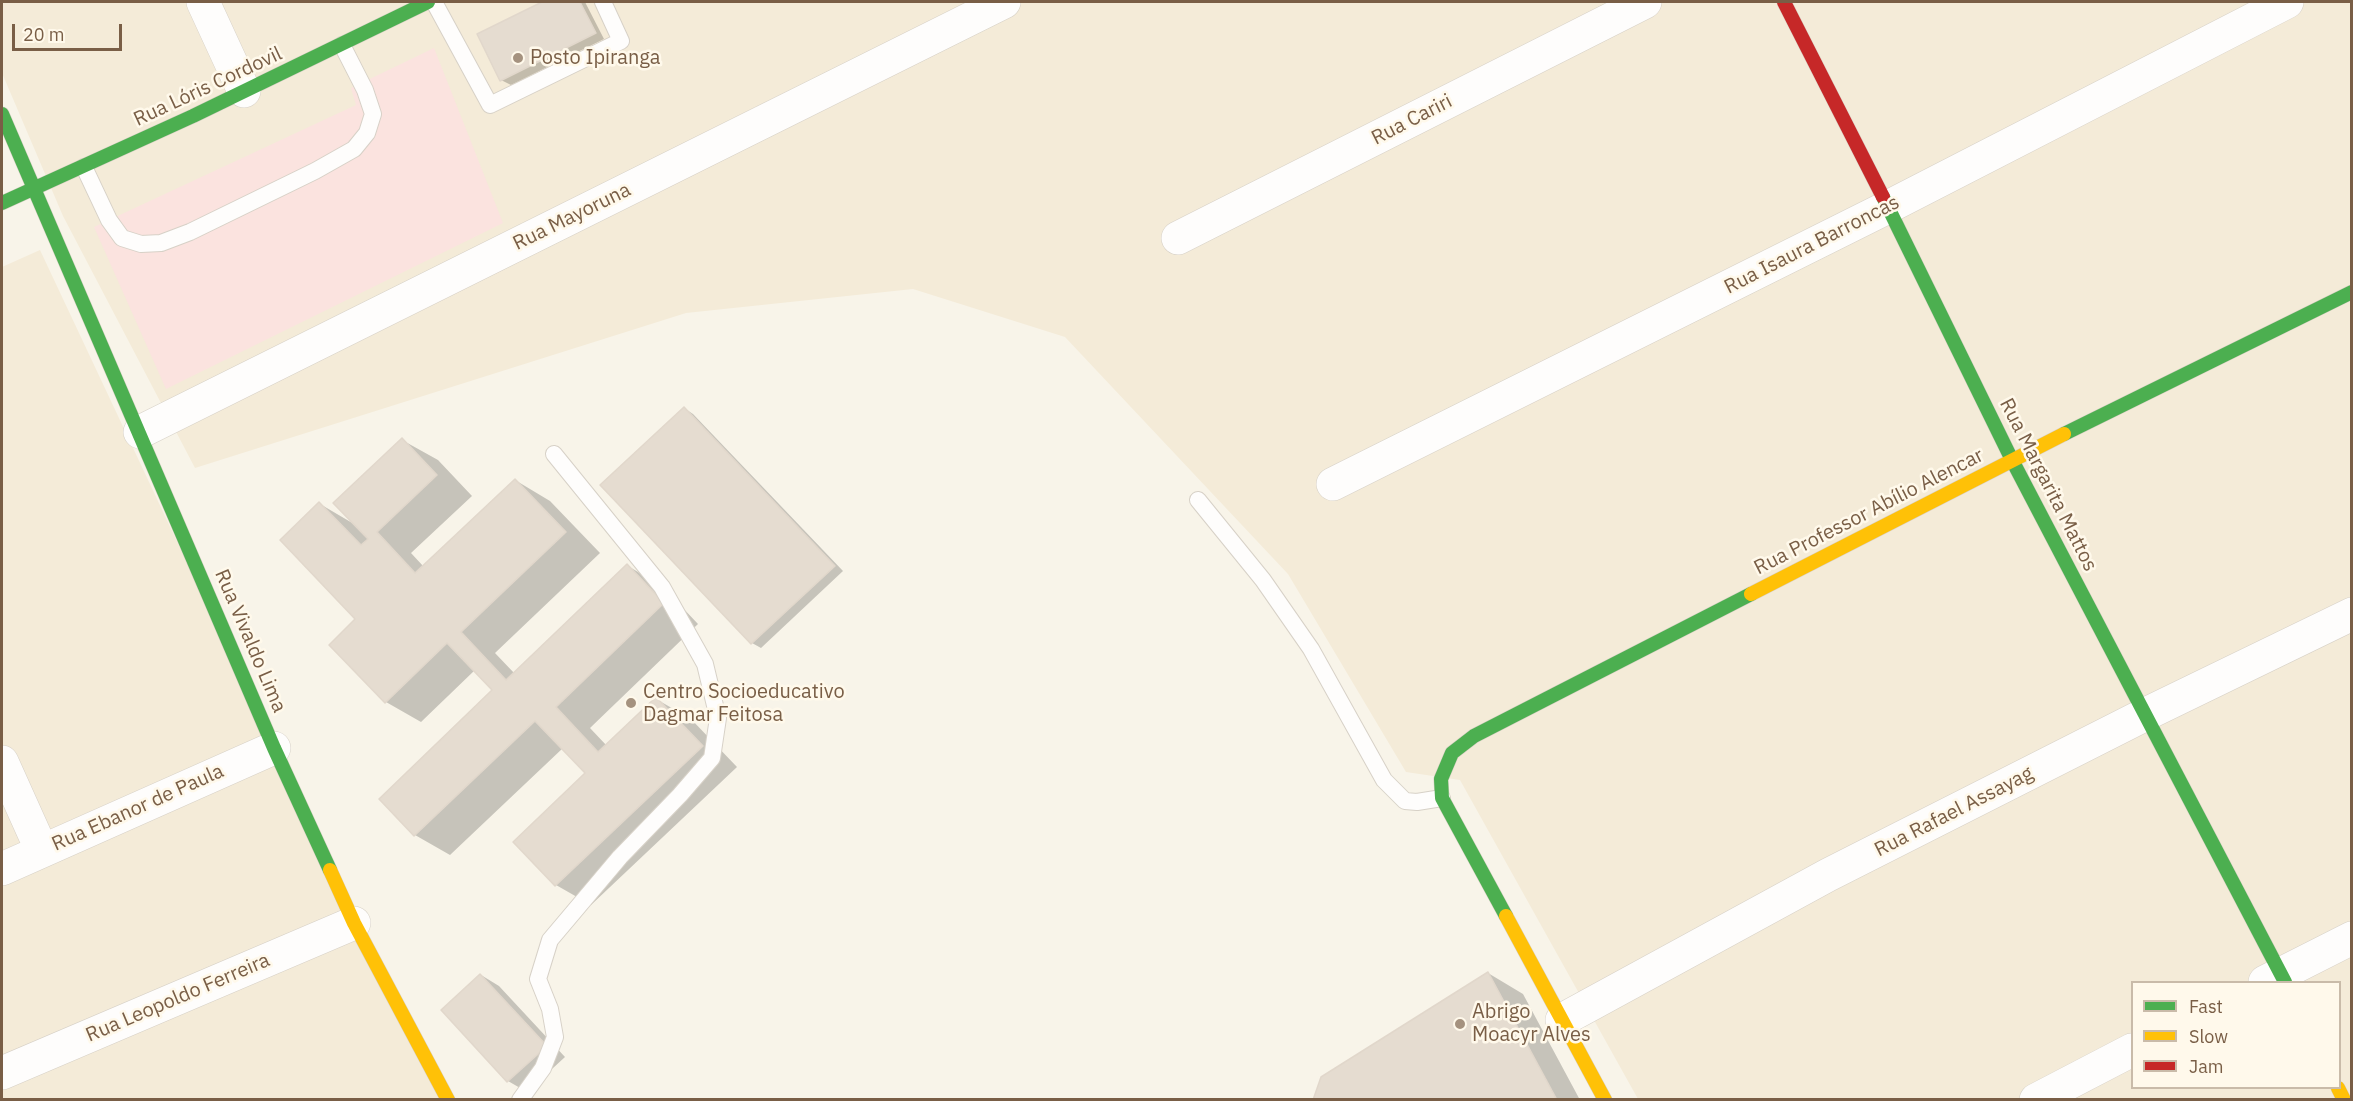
<!DOCTYPE html>
<meta charset="utf-8">
<style>
body{margin:0}
#map{position:relative;width:2353px;height:1101px;overflow:hidden;background:#f8f4e9;font-family:"IBM Plex Sans",sans-serif}
canvas{display:block}
.frame{position:absolute;inset:0;border:3px solid #795e46;pointer-events:none}
.legend{position:absolute;left:2131px;top:981px;width:210px;height:108px;box-sizing:border-box;background:#fff9eb;border:2px solid #c9bba9;margin:0;padding:8px 10px;list-style:none;font-size:18px;color:#795e46}
.legend li{display:flex;align-items:center;gap:12px;height:30px}
.legend b{width:30px;border:2px solid #c9bba9}
.scale{position:absolute;left:12px;top:24px;width:110px;height:27px;box-sizing:border-box;border:3px solid #795e46;border-top:0;padding-left:8px;font-size:18px;line-height:21px;white-space:nowrap;color:#795e46;-webkit-text-stroke:4px #fff9eb;paint-order:stroke}
</style>
<div id="map">
<canvas width="2353" height="1101"></canvas>
<div class="frame"></div>
<ul class="legend">
<li><b style="height:8px;background:#4caf50"></b>Fast</li>
<li><b style="height:8px;background:#ffc107"></b>Slow</li>
<li><b style="height:8px;background:#c62828"></b>Jam</li>
</ul>
<div class="scale">20 m</div>
</div>
<script>
const c = document.querySelector('canvas').getContext('2d');
c.lineJoin = 'round';
function fillPath(path, color) {
  c.fillStyle = color;
  c.fill(path, 'evenodd');
}
function shape(rows) {
  const path = new Path2D();
  for (const r of rows) {
    path.moveTo(r[0], r[1]);
    for (let i = 2; i < r.length; i += 2) path.lineTo(r[i], r[i + 1]);
  }
  return path;
}
function strokePath(path, color, width, dash) {
  c.strokeStyle = color;
  c.lineWidth = width;
  c.lineCap = dash ? 'butt' : 'round';
  c.setLineDash(dash || []);
  c.stroke(path);
}
function drawText(font, color, halo, rows, align = 'center') {
  c.font = font + ' "IBM Plex Sans",sans-serif';
  c.lineWidth = 5;
  c.setLineDash([]);
  c.textBaseline = 'middle';
  c.strokeStyle = halo;
  c.fillStyle = color;
  for (const [text, x, y, turn = 0] of rows) {
    c.save();
    c.translate(x, y);
    c.rotate((+turn || 0) * Math.PI / 180);
    c.textAlign = isNaN(turn) ? turn : align;
    if (halo) c.strokeText(text, 0, 0);
    c.fillText(text, 0, 0);
    c.restore();
  }
}
fillPath(shape([
 [2,2,2351,2,2351,1099,1638,1099,1460,780,1406,772,1288,574,1065,337,913,289,686,313,195,468,63,216,2,73],
 [2132,982,2340,982,2340,1088,2132,1088],
 [40,250,274,748,448,1099,2,1099,2,267]
]), '#f4ebd8');
fillPath(shape([
 [434,48,503,223,166,389,94,227,356,105,351,88]
]), '#fbe3df');
fillPath(shape([
 [546,2,585,2,604,39,511,85,501,80,479,35],
 [684,408,693,414,843,571,761,648,752,643],
 [402,440,438,460,472,496,411,553,424,567,515,480,550,501,600,553,495,653,515,674,628,566,663,587,698,624,590,728,607,746,656,699,691,719,737,767,591,905,556,885,515,842,587,773,563,748,450,855,415,835,381,799,494,690,475,670,421,722,386,702,320,504,354,524],
 [1488,973,1523,994,1580,1100,1315,1100],
 [481,975,499,986,565,1057,527,1092,508,1081,443,1010]
]), '#0003');
const building = shape([
 [542,2,580,2,596,33,500,81,477,34,542,2],
 [684,407,835,566,751,644,600,485,684,407],
 [402,438,437,475,377,532,415,573,515,479,566,532,461,632,506,680,627,564,664,603,556,707,598,752,656,697,703,746,555,886,513,842,585,773,535,721,414,836,379,799,492,690,447,643,385,703,329,645,355,619,280,540,319,502,361,545,368,539,333,503,402,438],
 [1488,972,1557,1100,1313,1100,1321,1077,1488,972],
 [480,974,547,1046,507,1082,441,1010,480,974]
]);
fillPath(building, '#e5dcd0');
strokePath(building, '#e1d7cb', 1.5);
const lane = shape([
 [434,2,490,105,621,41,603,2],
 [84,167,109,220,122,238,141,244,161,243,190,232,315,171,354,149,367,133,373,114,365,90,342,45],
 [1198,500,1263,580,1311,649,1384,780,1405,801,1417,802,1442,798],
 [520,1100,543,1068,555,1037,550,1009,538,979,550,940,620,857,680,795,712,758,718,718,705,664,662,587,554,454]
]);
const street = shape([
 [203,2,244,91],
 [1178,238,1645,2],
 [140,432,1004,2],
 [1333,484,1888,207,2287,2],
 [2,762,42,851],
 [2,869,274,748],
 [2265,982,2352,938],
 [1562,1020,1828,875,2146,714,2352,614],
 [2,1073,354,923],
 [2036,1100,2132,1050]
]);
const fast = shape([
 [2,114,274,748,330,870],
 [1883,197,2012,460,2285,982],
 [2,203,193,116,428,2],
 [2064,434,2352,292],
 [1506,916,1442,798,1441,779,1452,753,1474,736,1751,594]
]);
const slow = shape([
 [1751,594,2064,434],
 [330,870,354,923,448,1100],
 [1506,916,1605,1100],
 [2338,1088,2344,1100]
]);
const jam = shape([
 [1784,2,1883,197]
]);
strokePath(lane, '#d7d1c7', 18);
strokePath(street, '#d7d1c7', 34);
strokePath(fast, '#d8d0c6', 15);
strokePath(slow, '#d8d0c6', 15);
strokePath(jam, '#d8d0c6', 15);
strokePath(lane, '#fefdfc', 16);
strokePath(street, '#fefdfc', 33);
strokePath(fast, '#4caf50', 14);
strokePath(slow, '#ffc107', 14);
strokePath(jam, '#c62828', 14);
for (const [x, y, r, color] of [
 [518,58,6,"#a5927f"],
 [631,703,6,"#a5927f"],
 [1460,1024,6,"#a5927f"]
]) {
  const dot = new Path2D();
  dot.arc(x, y, r, 0, 2 * Math.PI);
  c.fillStyle = color;
  c.fill(dot);
  strokePath(dot, '#fff9eb', 2);
}
drawText('20px', '#795e46', '#fff9eb', [
 ["Posto Ipiranga",530,58],
 ["Centro Socioeducativo",643,692],
 ["Dagmar Feitosa",643,715],
 ["Abrigo",1472,1012],
 ["Moacyr Alves",1472,1035]
], 'left');
drawText('20px', '#795e46', '#fff9eb', [
 ["Rua Lóris Cordovil",208,87,-25],
 ["Rua Cariri",1412,120,-27],
 ["Rua Mayoruna",572,217,-26],
 ["Rua Isaura Barroncas",1812,245,-27],
 ["Rua Margarita Mattos",2048,485,63],
 ["Rua Professor Abílio Alencar",1869,512,-27],
 ["Rua Vivaldo Lima",250,641,67],
 ["Rua Ebanor de Paula",138,808,-24],
 ["Rua Rafael Assayag",1954,812,-27],
 ["Rua Leopoldo Ferreira",178,998,-23]
]);
</script>
